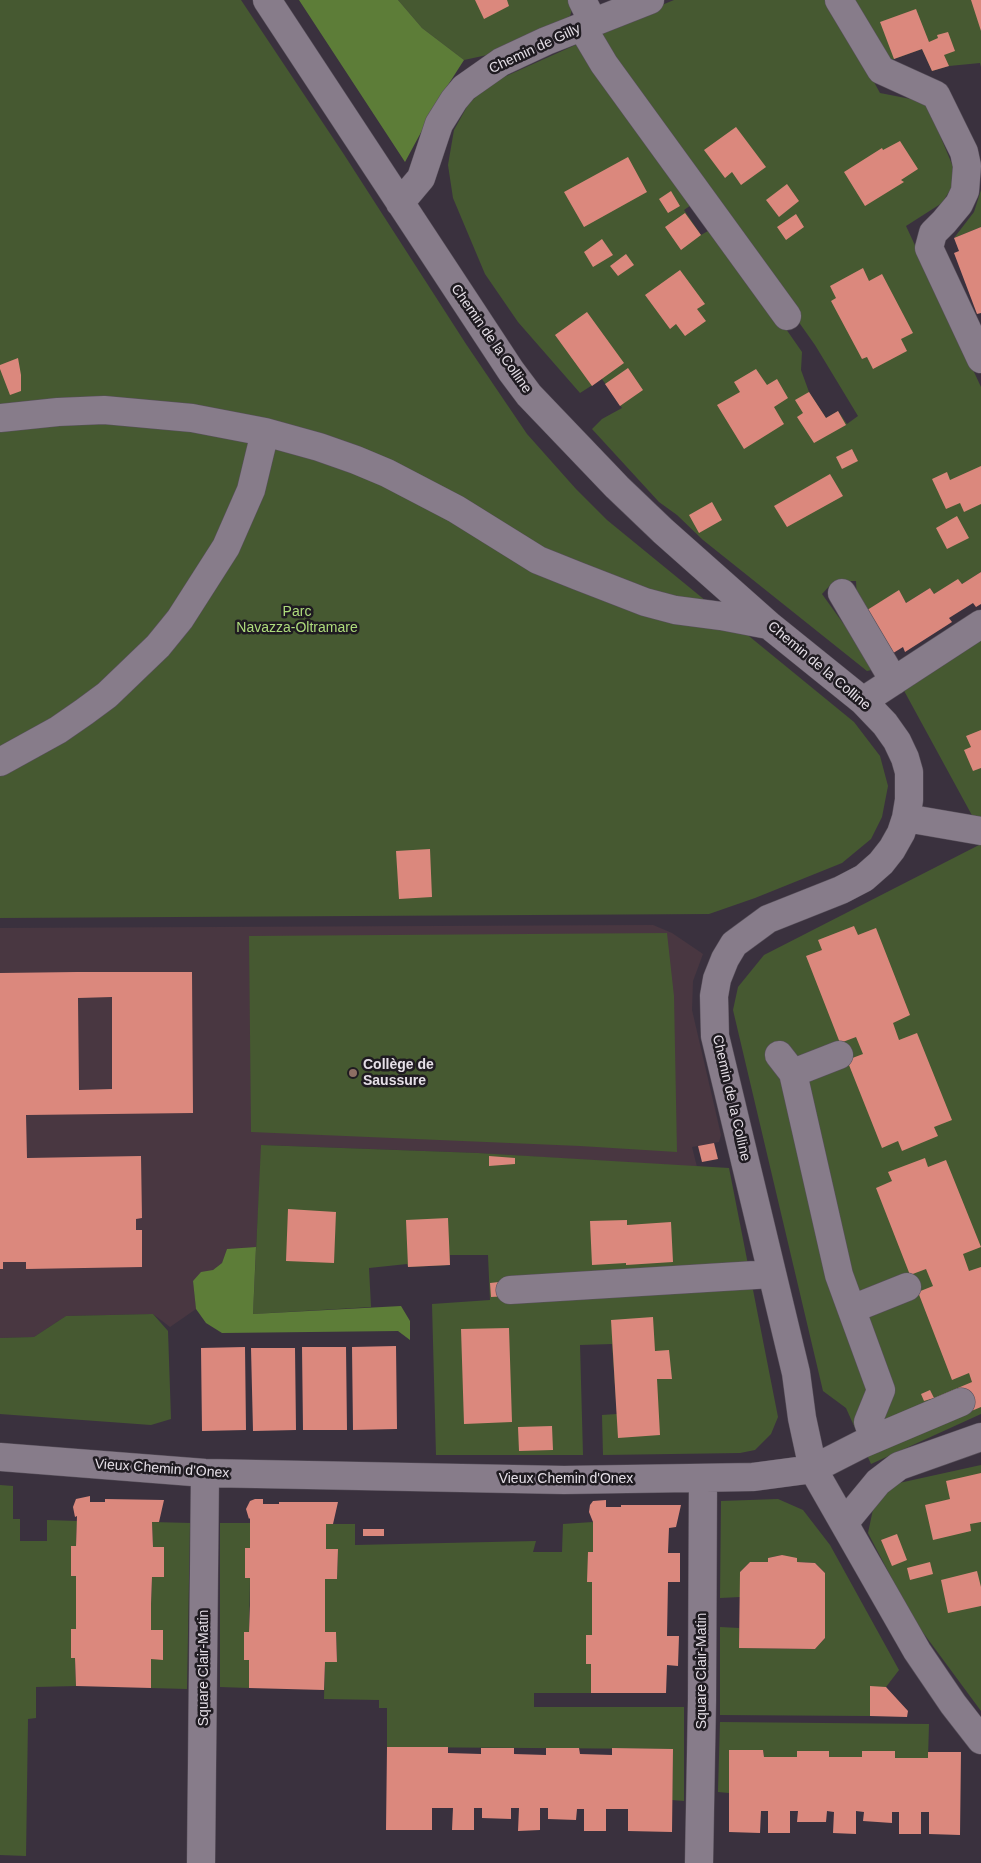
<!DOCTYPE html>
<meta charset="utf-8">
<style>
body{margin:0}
canvas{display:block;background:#3a313e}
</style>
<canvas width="981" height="1863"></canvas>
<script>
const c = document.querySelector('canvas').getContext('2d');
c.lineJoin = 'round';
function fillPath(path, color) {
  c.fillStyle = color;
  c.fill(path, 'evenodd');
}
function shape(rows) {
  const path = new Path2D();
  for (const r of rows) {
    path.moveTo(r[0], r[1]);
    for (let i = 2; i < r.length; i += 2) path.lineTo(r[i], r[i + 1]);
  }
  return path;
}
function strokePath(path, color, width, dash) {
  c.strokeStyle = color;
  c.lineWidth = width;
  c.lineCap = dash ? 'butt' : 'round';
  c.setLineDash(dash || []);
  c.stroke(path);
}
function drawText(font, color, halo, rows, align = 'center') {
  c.font = font + ' Arial,sans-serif';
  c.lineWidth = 5;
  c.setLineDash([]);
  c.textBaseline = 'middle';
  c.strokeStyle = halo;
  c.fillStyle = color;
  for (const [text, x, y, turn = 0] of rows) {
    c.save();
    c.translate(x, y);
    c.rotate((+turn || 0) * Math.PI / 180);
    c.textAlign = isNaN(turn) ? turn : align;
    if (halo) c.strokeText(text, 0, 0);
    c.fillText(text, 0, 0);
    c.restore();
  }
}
fillPath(shape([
 [653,925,672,933,703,954,693,981,692,1010,721,1135,719,1142,692,1147,697,1167,478,1153,262,1145,256,1247,227,1249,222,1263,213,1270,193,1281,196,1309,170,1327,153,1314,66,1316,34,1337,0,1338,0,928]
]), '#493741');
fillPath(shape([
 [0,0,241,0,343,153,466,344,527,434,576,489,607,520,854,722,880,756,888,786,882,817,871,839,842,863,755,898,709,914,0,918],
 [398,0,572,0,574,4,570,16,501,52,464,60,422,28],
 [674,0,829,0,880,93,926,102,954,169,952,187,942,203,906,226,981,387,981,572,962,584,958,580,934,594,930,588,906,603,899,591,864,612,857,600,856,581,834,581,822,594,876,669,867,671,703,540,677,515,659,502,592,429,602,419,622,408,602,379,580,393,518,322,485,274,453,198,448,165,454,130,469,103,493,82,582,42,694,203,684,210,701,235,715,227,802,352,801,370,809,392,826,418,838,411,847,424,858,416,815,345,594,33],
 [846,0,981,0,981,67,980,63,949,66,932,71,922,49,886,62],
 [981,190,981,227,954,238,974,212],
 [981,638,981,816,974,819,902,687],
 [981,844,981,1414,871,1464,846,1408,823,1391,733,1010,738,987,764,955],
 [667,933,674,996,677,1152,580,1146,251,1132,249,936],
 [261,1145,478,1153,729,1168,778,1417,771,1434,755,1450,740,1453,603,1455,602,1415,617,1414,612,1344,580,1345,583,1455,436,1455,432,1304,490,1300,488,1255,450,1255,450,1265,408,1267,407,1264,369,1268,371,1307,253,1314],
 [153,1314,168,1331,171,1419,151,1425,0,1414,0,1338,34,1337,66,1316],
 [981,1465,981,1711,913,1619,868,1533,875,1500,890,1485],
 [0,1485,13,1486,13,1519,20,1519,20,1541,47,1541,47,1520,77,1521,76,1546,71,1546,71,1576,76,1576,76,1629,71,1630,71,1658,75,1658,76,1686,36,1687,36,1718,28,1719,26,1856,0,1855],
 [778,1499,803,1510,830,1545,899,1670,886,1687,870,1687,870,1716,720,1715,720,1627,739,1628,740,1648,815,1649,825,1638,825,1573,815,1563,797,1562,782,1555,768,1558,768,1562,750,1562,740,1572,740,1597,720,1598,721,1501],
 [152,1522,190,1523,187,1689,151,1688,151,1659,163,1659,163,1630,151,1630,151,1604,152,1577,164,1576,164,1548,153,1547],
 [593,1522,593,1552,588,1552,592,1582,592,1635,587,1635,586,1664,591,1664,591,1693,534,1693,534,1707,684,1707,684,1801,672,1800,673,1749,387,1747,387,1708,379,1708,379,1700,324,1699,325,1662,337,1662,336,1633,325,1632,325,1579,337,1579,338,1550,326,1549,326,1524,355,1524,355,1545,536,1541,533,1552,562,1552,563,1524],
 [220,1523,251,1523,249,1632,244,1632,244,1660,249,1660,249,1688,220,1687],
 [720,1722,929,1724,928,1758,895,1758,862,1752,862,1757,829,1757,829,1751,797,1751,797,1757,764,1757,763,1750,729,1750,729,1793,718,1792]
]), '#465931');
fillPath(shape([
 [299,0,398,0,422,28,464,60,439,99,405,162],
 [256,1247,253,1314,401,1306,410,1321,410,1340,398,1331,222,1333,206,1323,196,1309,193,1281,201,1272,213,1270,222,1263,227,1249]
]), '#5d7d38');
fillPath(shape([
 [475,0,507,0,509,6,484,19],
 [971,0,981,0,981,31],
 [916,9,929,42,938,38,937,35,948,32,955,51,944,55,949,66,932,71,922,49,894,59,880,22],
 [736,127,766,167,741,185,732,172,725,178,704,150],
 [900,141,918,169,901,180,904,182,865,206,844,172,882,148,883,150],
 [628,157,647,192,584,227,564,192],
 [787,184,799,201,779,217,766,200],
 [671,191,680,206,668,213,659,199],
 [685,213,701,235,681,250,665,227],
 [796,214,804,227,786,240,777,227],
 [981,227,981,313,977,314,954,253,959,251,954,238],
 [602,239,613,255,593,267,584,252],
 [626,254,634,265,618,276,610,266],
 [863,268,869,281,882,274,913,333,901,339,907,351,873,369,867,357,862,359,831,301,836,298,830,286],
 [680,270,705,304,697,309,706,321,685,336,676,324,670,329,645,295],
 [587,312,624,363,592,386,555,335],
 [18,358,21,375,21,391,10,395,0,369,0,365],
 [628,368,643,390,620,406,605,384],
 [756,369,767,385,777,379,788,398,774,407,784,424,744,449,717,405,740,392,734,382],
 [809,392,826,418,838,411,846,425,814,443,797,417,803,413,795,400],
 [852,449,858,461,842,469,836,457],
 [981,466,981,504,964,512,960,503,946,509,932,479,947,472,950,480],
 [830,474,843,496,787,527,774,506],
 [712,502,722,520,699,533,689,515],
 [957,516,969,538,947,549,936,528],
 [981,572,981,604,976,607,973,603,949,618,952,622,905,652,903,647,890,655,864,612,899,590,906,603,930,588,934,594,958,579,962,584],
 [981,730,981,768,973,771,964,750,971,747,966,736],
 [430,849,432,897,399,899,396,851],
 [854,926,858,935,876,928,910,1015,893,1023,899,1040,917,1033,952,1120,934,1127,938,1136,902,1151,898,1141,882,1148,847,1060,863,1054,856,1037,840,1043,806,956,822,950,818,940],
 [77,972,192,972,193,1113,26,1115,27,1158,141,1156,142,1218,136,1219,136,1230,142,1230,142,1267,26,1269,26,1262,3,1262,3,1269,0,1269,0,973],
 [112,997,112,1089,79,1090,78,998],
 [714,1143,718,1159,702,1162,698,1146],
 [489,1156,515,1158,515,1164,489,1166],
 [925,1158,928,1167,946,1160,981,1247,963,1254,969,1271,981,1267,981,1407,945,1422,934,1398,972,1382,969,1373,952,1380,918,1292,933,1286,926,1269,910,1275,876,1188,892,1181,888,1172],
 [288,1209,336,1212,334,1263,286,1261],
 [448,1218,450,1265,408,1267,406,1220],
 [627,1220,627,1225,671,1222,673,1262,626,1265,626,1263,592,1265,590,1221],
 [508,1281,509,1296,491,1297,490,1283],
 [653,1317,655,1351,669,1350,672,1379,657,1379,660,1435,618,1438,611,1320],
 [509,1328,512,1422,464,1424,461,1329],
 [396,1346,397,1429,353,1430,352,1347],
 [245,1347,246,1430,202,1431,201,1348],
 [302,1347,346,1347,347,1430,303,1430],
 [251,1348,295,1348,296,1430,253,1431],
 [930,1390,934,1398,924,1401,921,1394],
 [552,1426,553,1450,519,1451,518,1427],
 [981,1473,981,1522,970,1524,971,1531,933,1540,925,1505,950,1499,946,1481],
 [90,1496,90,1502,105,1502,105,1499,164,1500,159,1522,152,1522,153,1547,164,1547,164,1577,152,1577,151,1604,151,1630,163,1630,163,1660,151,1659,151,1688,76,1686,75,1658,71,1658,71,1629,76,1629,76,1576,71,1576,71,1546,76,1546,77,1516,75,1517,73,1507,76,1499],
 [255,1499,263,1499,263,1504,279,1504,279,1502,338,1502,333,1524,326,1524,326,1549,338,1549,337,1579,325,1579,325,1632,336,1632,337,1662,325,1662,324,1690,249,1688,249,1660,244,1660,244,1632,249,1632,250,1605,250,1578,245,1578,245,1548,250,1548,250,1518,249,1519,246,1509,250,1501],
 [606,1500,606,1507,621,1507,621,1505,681,1505,676,1527,669,1528,668,1553,680,1553,680,1582,668,1582,667,1636,679,1636,678,1666,667,1665,666,1693,591,1693,591,1664,586,1664,586,1635,592,1635,592,1582,587,1582,588,1552,593,1552,593,1522,589,1512,590,1505,593,1501],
 [363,1529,384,1529,384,1536,363,1536],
 [897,1534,907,1560,892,1566,881,1540],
 [782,1555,797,1558,797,1562,815,1563,825,1573,825,1638,815,1649,739,1648,740,1572,750,1562,768,1562,768,1558],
 [930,1562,933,1574,910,1580,907,1568],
 [977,1571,981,1587,981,1606,948,1613,941,1580],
 [870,1686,886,1687,908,1711,907,1717,870,1716],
 [387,1747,448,1747,448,1753,481,1754,481,1748,514,1748,514,1754,546,1755,546,1748,579,1748,580,1754,612,1755,612,1748,673,1749,672,1832,628,1831,628,1809,606,1809,606,1831,584,1831,584,1809,577,1809,576,1820,548,1819,548,1808,540,1808,540,1830,518,1831,519,1808,511,1808,511,1819,482,1818,482,1808,474,1808,474,1830,452,1830,453,1808,432,1808,432,1830,386,1830],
 [729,1750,763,1750,764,1757,797,1757,797,1751,829,1751,829,1757,862,1757,862,1751,895,1751,895,1758,928,1758,928,1752,961,1752,960,1835,929,1834,929,1812,921,1812,921,1834,899,1834,899,1812,892,1812,892,1823,863,1821,864,1812,856,1811,856,1834,833,1833,834,1812,827,1811,826,1822,797,1822,798,1811,790,1811,790,1833,768,1833,768,1811,761,1811,760,1833,729,1832]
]), '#db887d');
const minor = shape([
 [267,0,511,371,529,395,617,487,663,531,770,626,863,701,885,724,897,741,905,758,909,772,909,800,906,818,901,833,892,849,881,863,864,878,841,890,768,919,734,944,725,959,717,979,714,996,715,1036,796,1373,802,1418,813,1469,917,1651,953,1704,981,1740],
 [582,0,593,22],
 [839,0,881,70,936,95,964,152,967,166,965,191,959,204,944,222,933,233,929,248,981,359],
 [582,27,604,64,787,316],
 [400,203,421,178,439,124,454,100,464,88,501,62,546,41,650,0],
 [0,418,58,412,104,410,192,418,265,432,319,447,356,460,387,473,456,509,538,560,578,576,645,602,675,610,721,616,768,625],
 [842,593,894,681],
 [863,701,981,624],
 [0,762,58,730,84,712,107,695,158,646,180,619,226,547,251,490,265,432],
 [906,818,981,831],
 [779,1055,793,1073,839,1275,881,1390,868,1422,874,1439],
 [793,1073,839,1055],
 [510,1290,772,1274],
 [852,1309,907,1287],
 [0,1457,205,1473,564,1480,753,1477,813,1469,862,1444,961,1402],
 [845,1522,878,1482,899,1466,981,1437],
 [201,1863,205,1473],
 [699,1863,702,1700,703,1478]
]);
strokePath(minor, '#58505b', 29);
strokePath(minor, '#877c8a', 28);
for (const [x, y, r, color] of [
 [353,1073,5,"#8d6e63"]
]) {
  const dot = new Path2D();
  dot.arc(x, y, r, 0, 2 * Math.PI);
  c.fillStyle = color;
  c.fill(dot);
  strokePath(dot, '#1f1b21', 2);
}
drawText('14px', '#e5dfe7', '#1f1b21', [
 ["Chemin de Gilly",535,49,-25],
 ["Chemin de la Colline",491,339,55],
 ["Chemin de la Colline",819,666,40],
 ["Chemin de la Colline",731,1098,77],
 ["Vieux Chemin d'Onex",162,1469,4],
 ["Vieux Chemin d'Onex",566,1479],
 ["Square Clair-Matin",204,1668,-90],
 ["Square Clair-Matin",702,1671,-90]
]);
drawText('14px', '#aedc7c', '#1f1b21', [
 ["Parc",297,612],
 ["Navazza-Oltramare",297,628]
]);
drawText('bold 14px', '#e5dfe7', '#1f1b21', [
 ["Collège de",363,1065],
 ["Saussure",363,1081]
], 'left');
</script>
